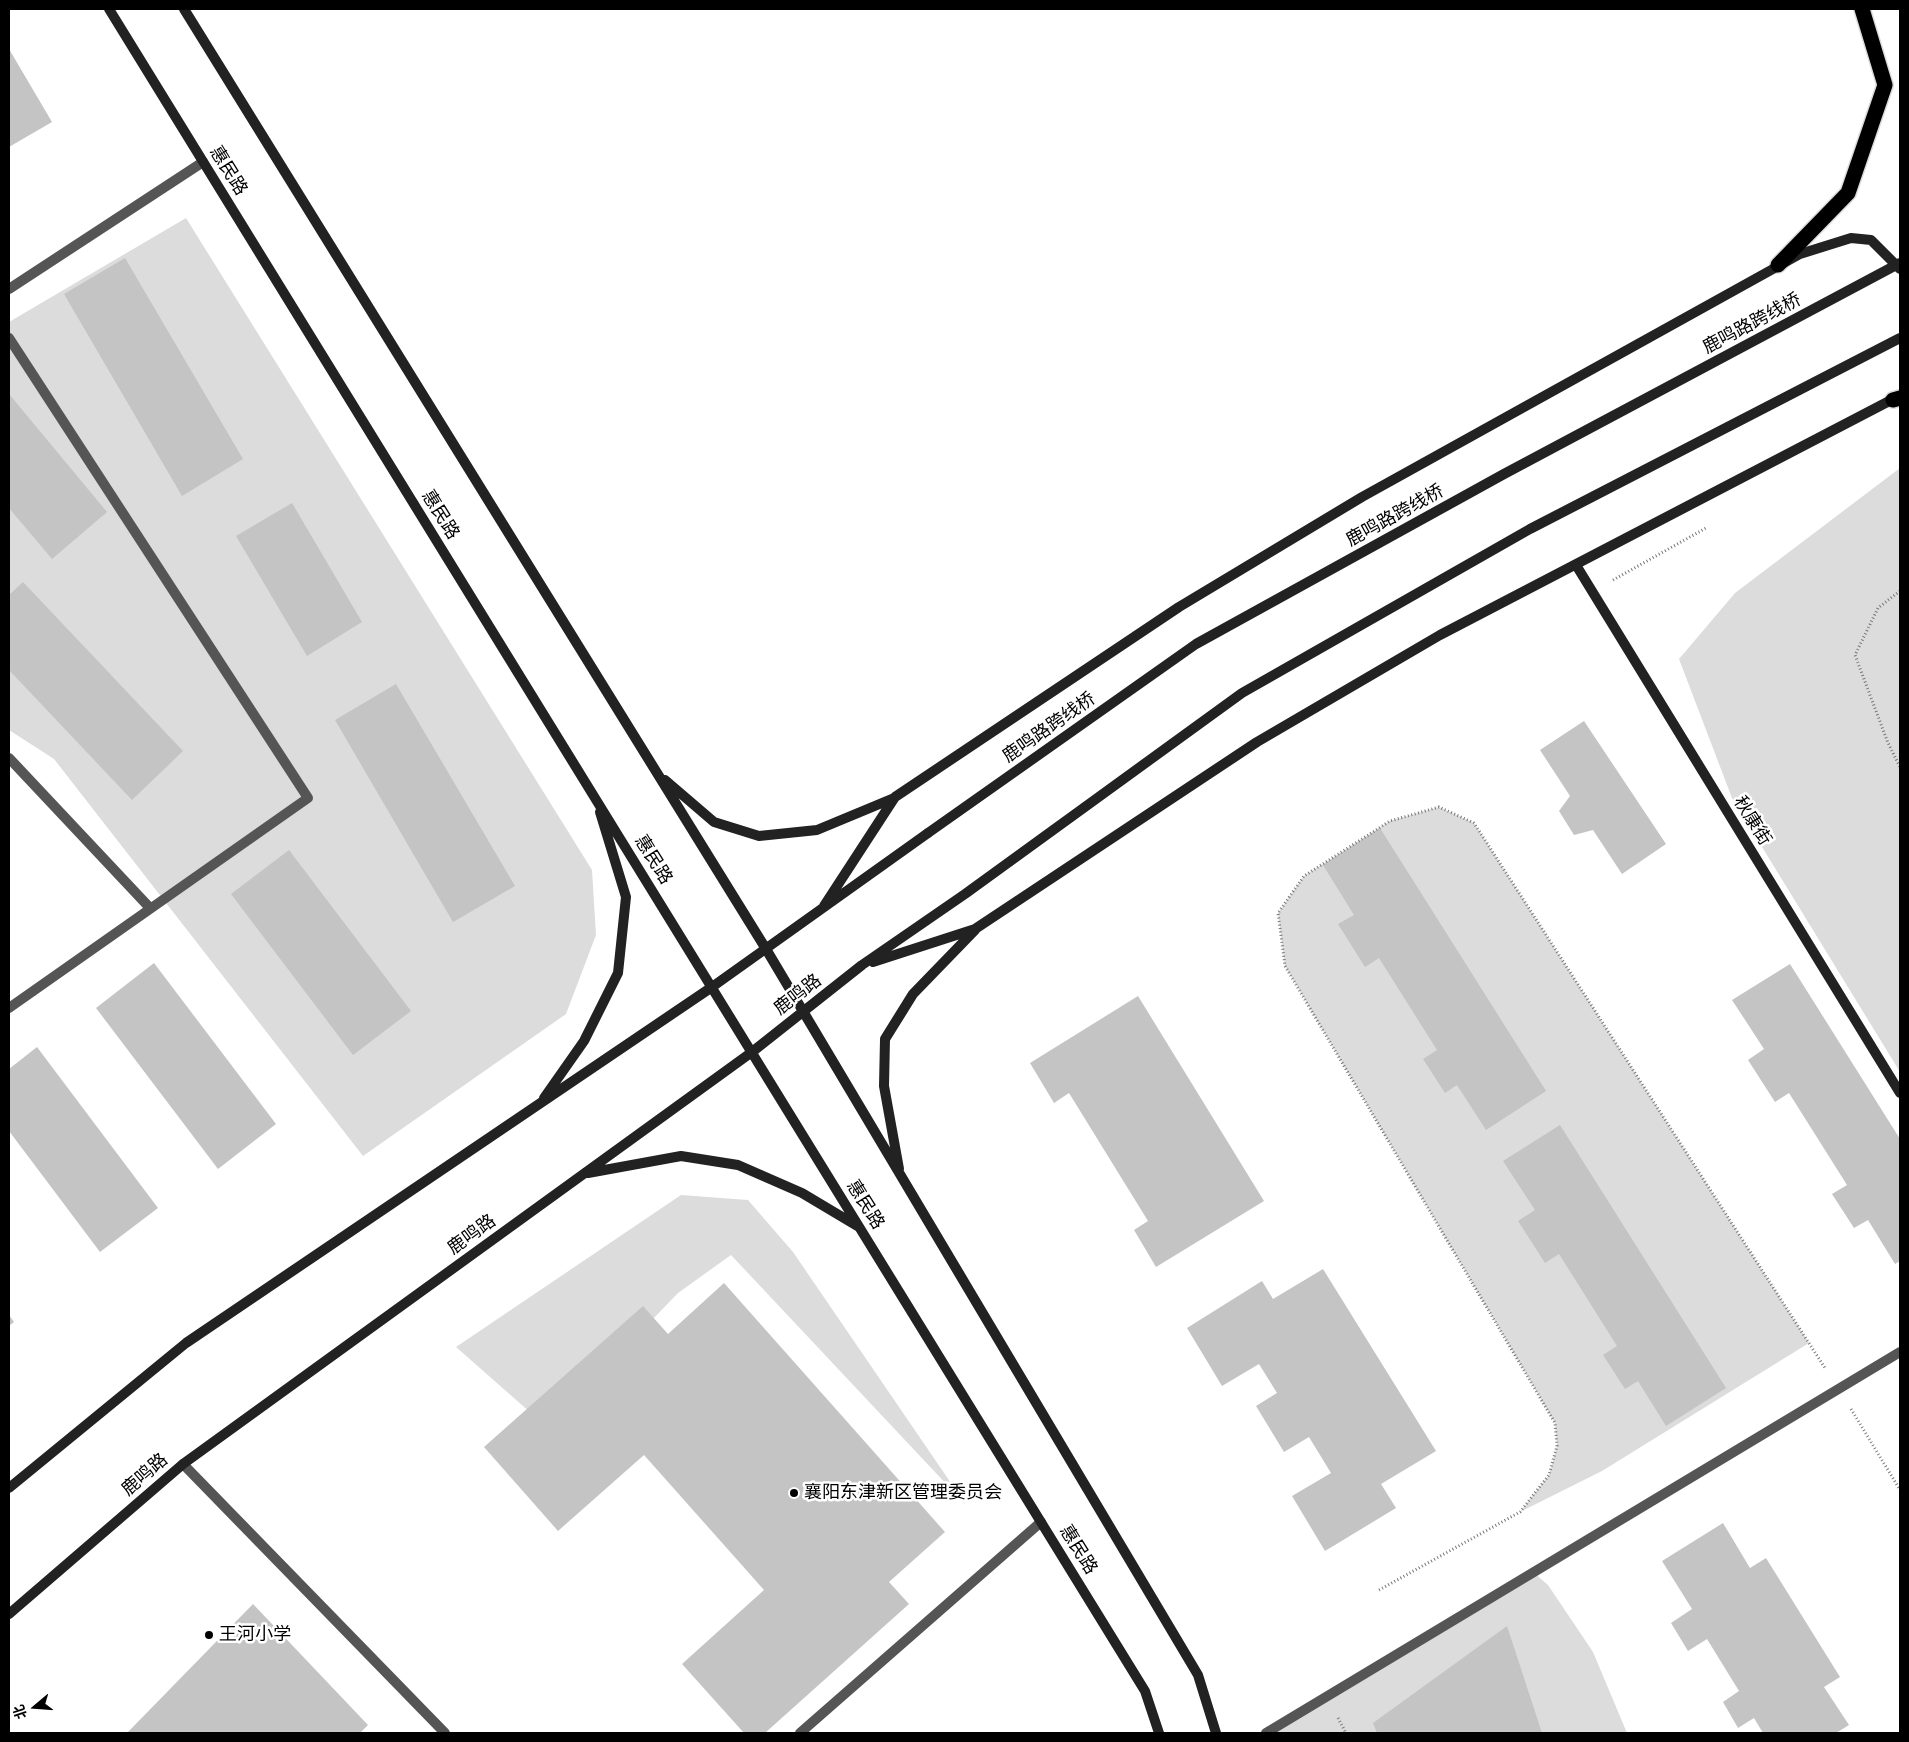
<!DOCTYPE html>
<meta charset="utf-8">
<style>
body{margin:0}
#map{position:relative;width:1909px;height:1742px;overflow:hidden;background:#fff;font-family:"Fira Sans","Noto Sans SC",sans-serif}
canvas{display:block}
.frame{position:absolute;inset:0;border:10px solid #000;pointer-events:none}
.north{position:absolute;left:10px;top:1682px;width:50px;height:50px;-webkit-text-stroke:4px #fff;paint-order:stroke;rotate:252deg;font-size:14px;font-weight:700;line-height:20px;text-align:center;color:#000}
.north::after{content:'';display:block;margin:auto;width:18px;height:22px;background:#000;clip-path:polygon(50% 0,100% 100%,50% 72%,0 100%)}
</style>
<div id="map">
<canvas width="1909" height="1742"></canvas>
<div class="frame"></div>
<div class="north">北</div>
</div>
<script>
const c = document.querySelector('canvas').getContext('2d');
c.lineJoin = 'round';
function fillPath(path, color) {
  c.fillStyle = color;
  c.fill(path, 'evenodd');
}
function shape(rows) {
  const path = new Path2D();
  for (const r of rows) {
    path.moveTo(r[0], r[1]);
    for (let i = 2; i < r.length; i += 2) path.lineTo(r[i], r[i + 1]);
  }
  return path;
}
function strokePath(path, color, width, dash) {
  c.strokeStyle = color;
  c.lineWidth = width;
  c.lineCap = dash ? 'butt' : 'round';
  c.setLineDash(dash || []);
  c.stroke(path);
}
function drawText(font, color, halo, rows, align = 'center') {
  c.font = font + ' "Fira Sans","Noto Sans SC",sans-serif';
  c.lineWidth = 5;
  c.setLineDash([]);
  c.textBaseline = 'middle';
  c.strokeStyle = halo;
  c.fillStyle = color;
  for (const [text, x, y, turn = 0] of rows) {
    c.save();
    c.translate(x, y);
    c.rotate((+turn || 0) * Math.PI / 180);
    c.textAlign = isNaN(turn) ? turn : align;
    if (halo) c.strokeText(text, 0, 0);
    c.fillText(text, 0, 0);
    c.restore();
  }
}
fillPath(shape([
 [186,218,592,870,596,935,566,1014,363,1156,54,759,9,730,9,322],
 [1900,468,1900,1072,1732,798,1679,659,1735,593],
 [1439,807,1474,823,1809,1343,1602,1471,1520,1512,1549,1475,1557,1446,1555,1423,1285,966,1278,913,1304,876,1390,821],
 [681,1195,748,1200,793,1252,966,1505,731,1255,678,1293,548,1428,456,1347],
 [1533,1572,1548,1585,1593,1652,1627,1733,1266,1733]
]), '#dcdcdc');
fillPath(shape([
 [9,49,52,122,9,147],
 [125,258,243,459,182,496,64,294],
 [9,394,107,512,52,559,9,508],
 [292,503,362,622,307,656,236,536],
 [23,582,183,751,132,800,9,670,9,595],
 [396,684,515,886,453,922,335,720],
 [1584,721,1666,844,1622,874,1593,830,1574,835,1559,811,1570,796,1540,750],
 [1380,828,1546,1091,1486,1130,1457,1085,1445,1093,1423,1059,1437,1050,1379,958,1365,967,1338,924,1354,915,1323,865],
 [289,850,411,1011,353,1055,231,894],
 [154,963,276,1124,218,1169,96,1008],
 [1790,964,1900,1139,1900,1261,1895,1264,1868,1220,1854,1228,1832,1194,1847,1185,1789,1093,1775,1102,1748,1060,1764,1049,1732,1000],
 [1138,996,1264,1201,1156,1267,1134,1230,1148,1221,1069,1093,1054,1103,1030,1063],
 [37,1047,158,1208,100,1252,9,1131,9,1069],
 [1560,1125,1726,1388,1666,1426,1638,1381,1625,1389,1603,1355,1617,1346,1559,1254,1545,1263,1518,1221,1535,1210,1503,1161],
 [1323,1269,1436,1451,1381,1484,1396,1508,1325,1551,1292,1496,1331,1473,1309,1437,1284,1452,1256,1406,1277,1393,1259,1364,1222,1386,1187,1328,1262,1281,1273,1299],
 [724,1283,945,1532,889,1582,909,1604,765,1733,744,1733,682,1664,764,1590,644,1455,558,1531,484,1447,643,1306,668,1334],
 [9,1315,14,1322,9,1326],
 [1723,1523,1750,1568,1766,1558,1840,1677,1824,1687,1849,1725,1836,1733,1763,1733,1754,1718,1738,1728,1723,1702,1739,1691,1707,1639,1688,1651,1671,1623,1692,1609,1662,1561],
 [253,1604,368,1725,360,1733,127,1733],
 [1507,1626,1542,1733,1377,1733,1373,1723]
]), '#c4c4c4');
const highway = shape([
 [1778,265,1848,193,1885,85,1862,9],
 [1893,400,1900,398]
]);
strokePath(highway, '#dbdbdb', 18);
strokePath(shape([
 [1613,580,1706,528],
 [1900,591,1878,608,1855,655,1888,743,1900,767],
 [1851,1409,1900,1490],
 [1379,1590,1520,1512,1549,1475,1557,1446,1555,1423,1285,966,1278,913,1304,876,1390,821,1439,807,1474,823,1825,1368],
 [1338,1718,1346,1733]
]), '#777', 3, [1, 2.5]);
strokePath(shape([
 [9,289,203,162],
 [9,338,308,798,9,1008],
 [9,758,150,908],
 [183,1464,445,1733],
 [800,1733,1041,1522],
 [1266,1733,1900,1352]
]), '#555', 10);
strokePath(shape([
 [109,9,1145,1691,1159,1733],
 [184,9,766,949,1198,1675,1216,1733],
 [1576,565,1900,1093],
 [665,780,714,822,759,836,817,830,894,798],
 [824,906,895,797,1179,607,1362,497,1800,254,1851,238,1871,240,1900,269],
 [873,962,975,929,1257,742,1440,635,1897,397],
 [544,1098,584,1041,618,973,626,897,600,812],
 [899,1169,884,1086,885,1039,913,994,975,930],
 [588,1173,681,1156,738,1165,802,1193,859,1227],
 [9,1488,186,1343,712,987,928,833],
 [9,1614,183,1464,752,1052,862,965,965,894,1242,693,1530,529,1900,338]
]), '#222', 10);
strokePath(highway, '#000', 15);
strokePath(shape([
 [928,833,1196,644,1504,474,1900,263]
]), '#222', 10);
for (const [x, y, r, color] of [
 [794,1493,5,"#000"],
 [209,1635,5,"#000"]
]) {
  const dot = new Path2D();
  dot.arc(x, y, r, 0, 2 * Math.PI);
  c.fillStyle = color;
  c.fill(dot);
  strokePath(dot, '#fff', 2);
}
drawText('18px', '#000', '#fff', [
 ["惠民路",228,171,58],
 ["鹿鸣路跨线桥",1752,324,-28],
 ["惠民路",440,515,58],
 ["鹿鸣路跨线桥",1395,516,-29],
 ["鹿鸣路跨线桥",1049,728,-35],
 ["秋康街",1752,821,58],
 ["惠民路",653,860,58],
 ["鹿鸣路",798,995,-38],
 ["惠民路",865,1205,58],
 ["鹿鸣路",472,1235,-36],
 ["鹿鸣路",145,1475,-41],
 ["惠民路",1078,1550,58]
]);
drawText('18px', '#000', '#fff', [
 ["襄阳东津新区管理委员会",804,1493],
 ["王河小学",219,1635]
], 'left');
</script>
